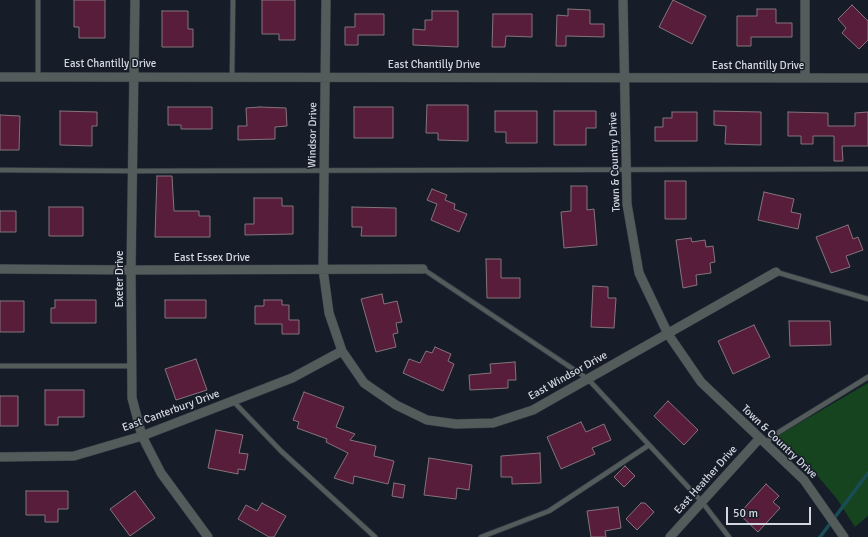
<!DOCTYPE html>
<style>
body{margin:0}
#map{position:relative;width:868px;height:537px;overflow:hidden;background:#161d28;font-family:Signika,sans-serif}
canvas{display:block}
.scale{position:absolute;left:726px;top:507px;width:85px;height:18px;box-sizing:border-box;border:2px solid #d3d8e0;border-top:0;padding-left:5px;font-size:12px;line-height:14px;white-space:nowrap;color:#d3d8e0;-webkit-text-stroke:3px #161d28;paint-order:stroke}
</style>
<div id="map">
<canvas width="868" height="537"></canvas>
<div class="scale">50 m</div>
</div>
<script>
const c = document.querySelector('canvas').getContext('2d');
c.lineJoin = 'round';
function fillPath(path, color) {
  c.fillStyle = color;
  c.fill(path, 'evenodd');
}
function shape(rows) {
  const path = new Path2D();
  for (const r of rows) {
    path.moveTo(r[0], r[1]);
    for (let i = 2; i < r.length; i += 2) path.lineTo(r[i], r[i + 1]);
  }
  return path;
}
function strokePath(path, color, width, dash) {
  c.strokeStyle = color;
  c.lineWidth = width;
  c.lineCap = dash ? 'butt' : 'round';
  c.setLineDash(dash || []);
  c.stroke(path);
}
function drawText(font, color, halo, rows, align = 'center') {
  c.font = font + ' Signika,sans-serif';
  c.lineWidth = 3;
  c.setLineDash([]);
  c.textBaseline = 'middle';
  c.strokeStyle = halo;
  c.fillStyle = color;
  for (const [text, x, y, turn = 0] of rows) {
    c.save();
    c.translate(x, y);
    c.rotate((+turn || 0) * Math.PI / 180);
    c.textAlign = isNaN(turn) ? turn : align;
    if (halo) c.strokeText(text, 0, 0);
    c.fillText(text, 0, 0);
    c.restore();
  }
}
fillPath(shape([
 [868,383,868,516,855,527,837,499,805,461,779,438,779,435]
]), '#16441f');
strokePath(shape([
 [820,537,868,473]
]), '#184d55', 3.5);
const building = shape([
 [74,0,105,0,105,38,79,38,79,27,74,27,74,0],
 [262,0,295,0,295,40,279,40,279,34,262,34,262,0],
 [673,0,706,16,692,44,659,27,673,0],
 [852,5,868,21,868,40,859,49,842,33,846,28,838,19,852,5],
 [568,9,590,10,590,24,604,24,604,37,566,36,566,46,556,46,557,15,568,16,568,9],
 [757,9,776,9,776,23,792,23,792,37,751,37,751,46,737,46,737,16,757,16,757,9],
 [162,11,188,11,188,29,193,29,193,47,162,47,162,11],
 [432,11,458,11,458,47,413,45,413,29,425,30,425,20,432,20,432,11],
 [355,14,384,14,384,35,358,35,358,45,345,45,345,27,355,27,355,14],
 [493,14,532,14,532,37,506,36,505,47,492,47,493,14],
 [427,105,468,105,468,141,438,140,438,133,426,133,427,105],
 [168,107,212,107,212,129,181,129,181,125,168,125,168,107],
 [260,107,286,108,287,126,275,127,275,139,238,140,238,126,247,126,246,108,260,107],
 [354,107,393,107,393,138,354,138,354,107],
 [60,111,97,112,97,126,92,126,92,146,60,145,60,111],
 [495,111,537,111,537,143,506,143,506,132,495,132,495,111],
 [554,111,596,111,596,128,586,128,586,145,554,145,554,111],
 [714,111,761,112,761,145,725,144,726,126,714,125,714,111],
 [672,112,697,112,697,141,655,141,655,127,663,127,663,118,672,118,672,112],
 [788,112,828,113,828,126,855,126,855,113,868,112,868,146,842,146,843,161,834,161,834,136,813,136,813,144,801,144,801,136,788,136,788,112],
 [0,115,20,116,19,150,0,150,0,115],
 [157,176,172,176,174,211,199,211,199,216,210,216,210,237,155,237,157,176],
 [665,181,686,181,686,219,665,219,665,181],
 [571,186,587,186,587,210,594,209,597,245,564,248,561,212,571,211,571,186],
 [432,189,447,195,445,200,455,204,454,209,467,214,459,232,431,220,437,204,427,200,432,189],
 [764,192,794,199,791,212,801,214,798,229,758,220,764,192],
 [254,198,282,198,282,206,293,206,293,234,245,235,245,224,254,224,254,198],
 [49,207,83,207,83,236,49,236,49,207],
 [352,207,396,208,396,236,361,236,362,227,352,227,352,207],
 [0,211,16,211,16,232,0,232,0,211],
 [848,225,853,239,858,237,863,250,846,256,850,267,831,273,816,237,848,225],
 [691,238,692,242,705,240,706,247,713,246,715,262,710,263,711,273,696,275,697,285,683,288,676,240,691,238],
 [486,259,501,259,501,278,520,278,520,298,487,298,486,259],
 [593,286,608,287,608,298,616,298,614,328,591,327,593,286],
 [382,294,384,304,397,301,402,322,396,323,398,333,393,334,396,347,376,352,361,299,382,294],
 [55,300,96,300,96,323,51,323,51,308,55,308,55,300],
 [165,300,206,300,206,318,165,318,165,300],
 [264,300,282,300,282,305,289,305,289,320,299,320,299,334,282,334,282,324,255,324,255,306,264,306,264,300],
 [0,301,24,301,24,332,0,332,0,301],
 [789,321,830,321,831,345,790,346,789,321],
 [754,325,770,357,733,374,718,341,754,325],
 [435,347,451,354,448,361,454,364,443,391,403,373,409,359,420,363,426,351,432,353,435,347],
 [196,359,207,390,176,400,165,369,196,359],
 [515,362,516,380,508,380,508,388,470,390,469,375,491,373,490,364,515,362],
 [45,390,84,390,84,417,58,417,58,425,45,425,45,390],
 [304,392,344,407,336,427,355,434,350,440,376,446,374,456,394,461,388,484,354,476,353,484,334,478,348,453,326,442,327,439,297,428,299,422,293,420,304,392],
 [0,396,18,396,18,426,0,426,0,396],
 [668,401,698,430,684,445,654,416,668,401],
 [581,422,586,432,604,424,611,440,592,448,595,454,561,469,547,437,581,422],
 [216,430,243,435,239,453,248,454,245,470,238,469,238,474,208,468,216,430],
 [540,453,541,483,512,484,512,477,501,477,501,456,540,453],
 [429,458,472,465,469,490,457,488,456,499,424,495,429,458],
 [625,466,635,476,624,487,614,477,625,466],
 [394,483,405,485,403,498,392,496,394,483],
 [766,484,779,496,773,502,780,508,758,532,739,514,766,484],
 [26,491,68,491,68,509,58,509,58,522,45,522,45,515,26,515,26,491],
 [135,491,155,518,130,536,110,509,135,491],
 [262,503,286,516,274,537,269,537,238,519,246,505,257,511,262,503],
 [641,503,645,503,654,512,637,530,626,519,641,503],
 [618,507,621,528,605,531,606,537,591,537,587,511,618,507]
]);
fillPath(building, '#571d3b');
strokePath(building, '#85747b', 1);
const service = shape([
 [38,76,38,0],
 [232,77,233,0],
 [0,170,134,171,868,169],
 [423,269,588,379,702,502,729,537],
 [776,272,868,299],
 [0,366,132,366],
 [233,401,281,451,375,537],
 [765,443,779,432,868,377],
 [481,537,549,511,649,445]
]);
const minor = shape([
 [135,0,131,270,132,398,142,436,161,473,208,537],
 [326,0,323,269,329,313,342,351,364,383,396,405,427,420,456,424,493,423,533,410,776,272],
 [623,0,627,204,639,273,668,334,701,382,804,480,844,537],
 [805,0,805,78],
 [0,77,868,78],
 [0,269,131,270,423,269],
 [0,457,74,456,142,436,292,378,342,351],
 [670,537,759,439]
]);
strokePath(service, '#303742', 6);
strokePath(minor, '#303742', 10);
strokePath(service, '#545c5b', 4.5);
strokePath(minor, '#545c5b', 9);
drawText('11px', '#d3d8e0', '#161d28', [
 ["East Chantilly Drive",110,64],
 ["East Chantilly Drive",434,65],
 ["East Chantilly Drive",758,66],
 ["Windsor Drive",313,135,-89],
 ["Town & Country Drive",615,162,-92],
 ["East Essex Drive",212,258],
 ["Exeter Drive",120,279,-90],
 ["East Windsor Drive",568,376,-29],
 ["East Canterbury Drive",171,411,-20],
 ["Town & Country Drive",779,442,44],
 ["East Heather Drive",706,480,-48]
]);
</script>
